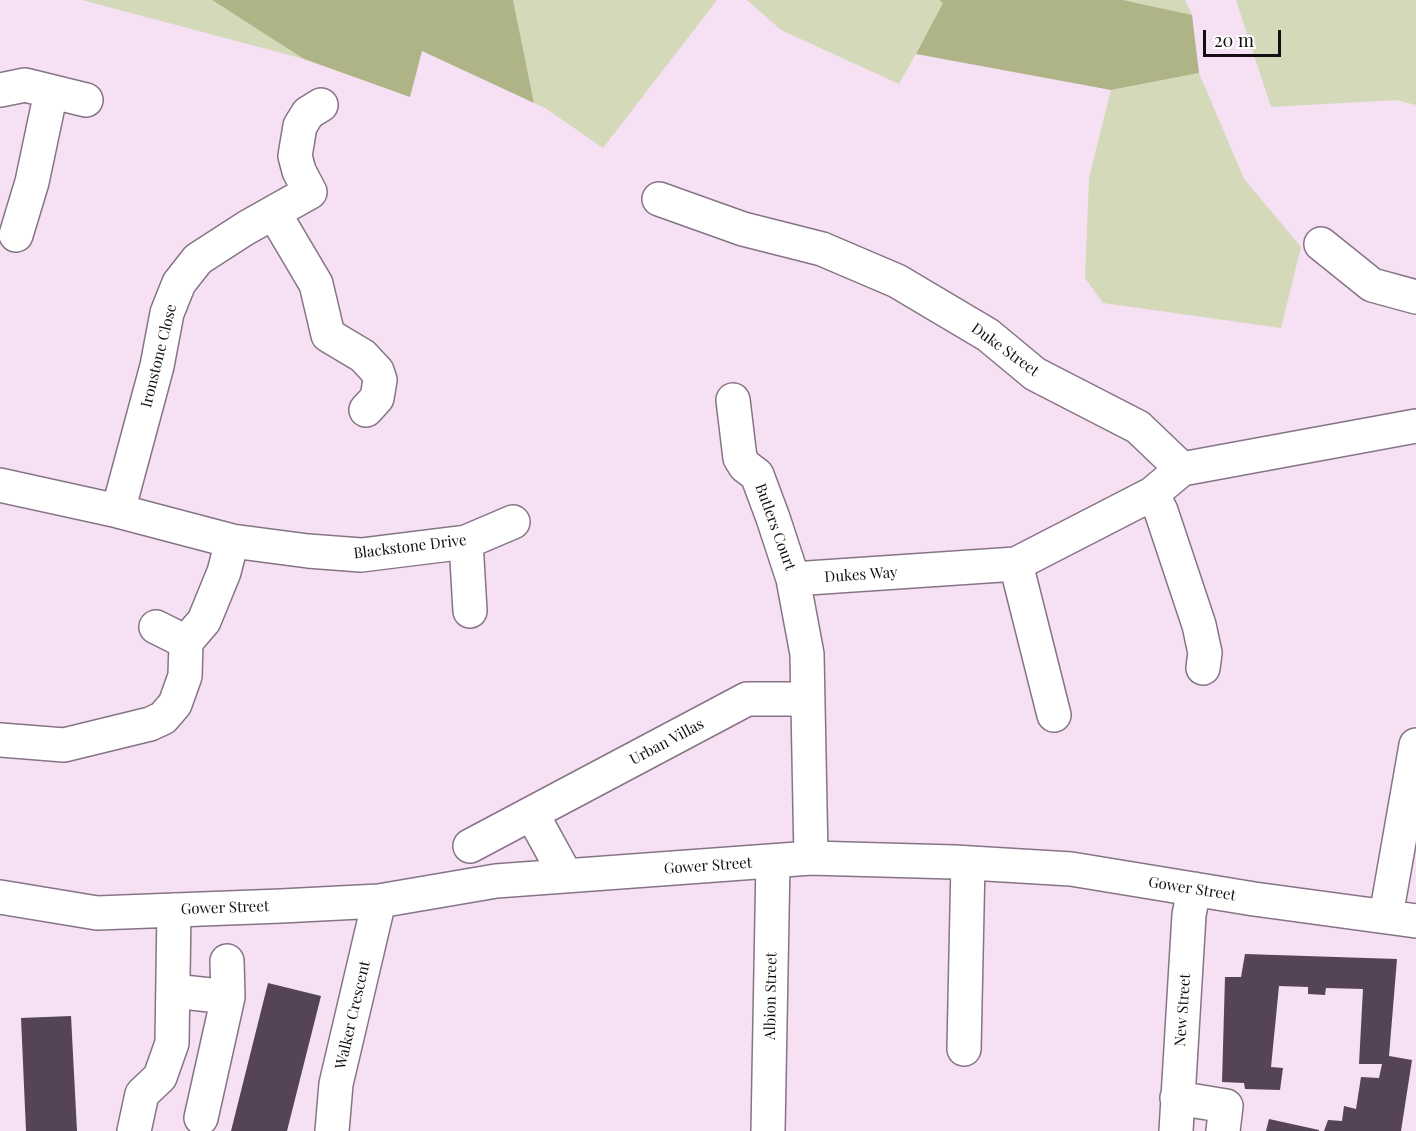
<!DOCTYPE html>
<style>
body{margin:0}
#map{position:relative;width:1416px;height:1131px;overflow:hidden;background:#f5e0f4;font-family:"Playfair Display",serif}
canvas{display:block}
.scale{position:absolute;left:1203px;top:30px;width:78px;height:27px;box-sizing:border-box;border:3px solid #140d14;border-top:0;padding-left:8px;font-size:18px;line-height:21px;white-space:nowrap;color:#140d14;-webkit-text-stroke:4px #fff;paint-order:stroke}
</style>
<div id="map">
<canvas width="1416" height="1131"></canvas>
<div class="scale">20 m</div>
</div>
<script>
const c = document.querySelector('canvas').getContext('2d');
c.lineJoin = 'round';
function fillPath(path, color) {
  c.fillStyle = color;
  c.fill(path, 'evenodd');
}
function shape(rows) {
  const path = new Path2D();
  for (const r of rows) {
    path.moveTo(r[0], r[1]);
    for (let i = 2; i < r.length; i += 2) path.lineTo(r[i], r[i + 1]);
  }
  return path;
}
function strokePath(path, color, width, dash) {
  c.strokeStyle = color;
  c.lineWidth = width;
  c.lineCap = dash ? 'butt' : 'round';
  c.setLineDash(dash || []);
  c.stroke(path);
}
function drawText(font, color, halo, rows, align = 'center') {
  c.font = font + ' "Playfair Display",serif';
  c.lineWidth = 6;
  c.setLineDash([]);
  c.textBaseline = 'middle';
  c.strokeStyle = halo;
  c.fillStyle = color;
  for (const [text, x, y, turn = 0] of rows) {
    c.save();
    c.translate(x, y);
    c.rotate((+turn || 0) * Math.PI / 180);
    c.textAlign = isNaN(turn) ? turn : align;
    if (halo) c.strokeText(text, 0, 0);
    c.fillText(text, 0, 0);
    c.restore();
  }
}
fillPath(shape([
 [82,0,212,0,304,59],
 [513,0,717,0,603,148,545,108,534,103],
 [747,0,939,0,944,3,899,84,781,30],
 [1123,0,1185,0,1192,15],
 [1236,0,1416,0,1416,105,1396,100,1271,107],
 [1199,73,1244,179,1301,247,1281,328,1103,303,1085,278,1089,178,1111,90]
]), '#d4d9b9');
fillPath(shape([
 [212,0,513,0,534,103,422,51,410,97,304,59],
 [939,0,1123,0,1192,15,1199,73,1111,90,916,54,943,3]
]), '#aeb485');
fillPath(shape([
 [1245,954,1397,959,1389,1056,1412,1060,1401,1131,1324,1131,1328,1120,1342,1121,1344,1106,1356,1109,1361,1077,1379,1078,1382,1064,1359,1064,1363,989,1326,988,1325,995,1308,994,1308,987,1279,986,1271,1067,1283,1068,1280,1090,1245,1089,1244,1083,1222,1082,1225,977,1241,977],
 [268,983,321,996,287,1131,231,1131],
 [71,1016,77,1131,26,1131,21,1018],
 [1269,1119,1319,1130,1319,1131,1266,1131]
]), '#545');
const minor = shape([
 [0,90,25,85,86,100],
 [659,199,743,229,822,249,897,281,988,335,1035,374,1138,427,1182,469,1416,426],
 [274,213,316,284,328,335,363,356,377,371,380,380,377,398,366,410],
 [16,235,32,182,51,92],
 [1321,244,1372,285,1416,297],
 [733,400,740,458,745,466,757,475,773,518,793,579,807,654,811,858],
 [0,485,118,511,232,541,308,551,361,555,466,542,513,522],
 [1152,494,1161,511,1199,625,1205,653,1203,668],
 [118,511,157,366,167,313,179,283,198,259,246,228,310,192,299,171,295,156,300,126,308,113,321,105],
 [466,542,470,611],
 [1016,564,1054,715],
 [793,579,1016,564,1152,494,1182,469],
 [156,627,186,642],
 [0,740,64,745,150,724,163,718,175,704,185,676,186,642,204,621,224,572,232,541],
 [532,814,566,876],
 [470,846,747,699,808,699],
 [0,897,97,913,281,906,379,901,496,881,811,858,954,862,1071,869,1254,899,1416,921],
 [1386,916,1416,745],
 [174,991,228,997],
 [964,1049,968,863],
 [1177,1098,1226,1106,1223,1131],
 [201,1118,228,997,227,961],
 [134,1131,142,1094,160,1077,172,1043,174,910],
 [332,1131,336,1084,379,901],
 [768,1131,773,861],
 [1176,1131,1189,915,1194,889]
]);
strokePath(minor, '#867486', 36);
strokePath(minor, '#fff', 33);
drawText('15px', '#140d14', '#fff', [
 ["Duke Street",1005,350,36],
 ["Ironstone Close",159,356,-76],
 ["Butlers Court",775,527,70],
 ["Blackstone Drive",410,547,-7],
 ["Dukes Way",861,575,-4],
 ["Urban Villas",667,742,-28],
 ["Gower Street",708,866,-4],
 ["Gower Street",1192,889,9],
 ["Gower Street",225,908,-2],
 ["Albion Street",771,996,-89],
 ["New Street",1183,1010,-86],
 ["Walker Crescent",353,1015,-77]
]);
</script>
